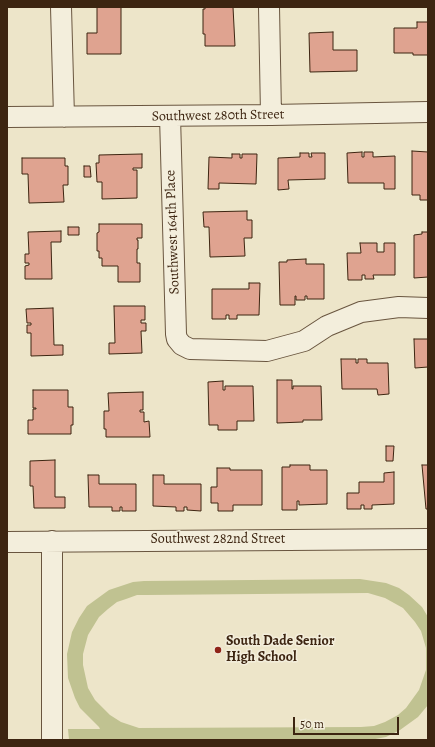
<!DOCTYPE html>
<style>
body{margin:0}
#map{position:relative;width:435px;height:747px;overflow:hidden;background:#ede5c9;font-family:Alegreya,serif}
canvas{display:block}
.frame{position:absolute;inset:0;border:8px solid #3d2511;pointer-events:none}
.scale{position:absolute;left:293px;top:717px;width:106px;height:18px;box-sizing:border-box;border:2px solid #3d2511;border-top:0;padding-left:5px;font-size:12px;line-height:14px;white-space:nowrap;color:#3d2511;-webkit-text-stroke:3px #f3eedc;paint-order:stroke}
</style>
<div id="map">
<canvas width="435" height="747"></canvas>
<div class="frame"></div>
<div class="scale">50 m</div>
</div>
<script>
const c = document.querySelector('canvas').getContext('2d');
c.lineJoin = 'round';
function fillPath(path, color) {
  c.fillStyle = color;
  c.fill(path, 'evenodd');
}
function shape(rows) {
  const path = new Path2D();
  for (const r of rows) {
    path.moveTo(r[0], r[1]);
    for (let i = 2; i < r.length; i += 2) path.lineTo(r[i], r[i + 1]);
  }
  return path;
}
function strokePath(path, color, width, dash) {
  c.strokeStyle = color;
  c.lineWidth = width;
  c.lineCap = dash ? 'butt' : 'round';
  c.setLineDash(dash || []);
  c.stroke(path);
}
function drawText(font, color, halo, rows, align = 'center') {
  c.font = font + ' Alegreya,serif';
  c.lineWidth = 3;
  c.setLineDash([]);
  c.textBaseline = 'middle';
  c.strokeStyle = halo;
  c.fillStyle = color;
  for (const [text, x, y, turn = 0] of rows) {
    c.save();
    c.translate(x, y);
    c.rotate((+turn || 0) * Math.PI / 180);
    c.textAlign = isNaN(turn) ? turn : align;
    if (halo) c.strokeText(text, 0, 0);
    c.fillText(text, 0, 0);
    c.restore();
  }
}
fillPath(shape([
 [360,579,386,583,399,588,409,595,422,607,428,617,428,705,418,717,400,730,386,737,370,740,69,740,68,729,100,729,99,727,80,708,75,698,68,678,67,654,72,632,79,618,87,606,109,590,133,582,144,581],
 [368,593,385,598,403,608,415,622,421,631,426,648,426,670,419,690,406,708,398,715,385,722,374,726,361,727,139,728,121,722,110,715,95,700,88,688,83,665,83,654,88,635,99,617,108,609,117,602,126,599,137,595,147,595]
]), '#c0c291');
const building = shape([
 [97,7,121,7,121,54,87,54,87,33,97,33,97,7],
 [205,7,233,7,235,46,205,46,205,34,203,34,203,9,205,9,205,7],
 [417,22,428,22,428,55,413,55,413,53,394,53,394,28,417,28,417,22],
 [333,32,333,50,357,50,357,71,310,72,309,33,333,32],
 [412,151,428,152,428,200,420,200,420,195,412,195,412,151],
 [362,152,362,157,364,157,364,152,373,152,373,157,395,156,395,189,384,189,384,183,348,183,347,153,362,152],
 [300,153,309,153,309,157,312,157,311,153,325,153,325,179,288,180,289,189,278,190,278,158,300,157,300,153],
 [142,154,142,168,133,168,133,170,137,170,137,198,102,199,102,182,97,182,96,163,99,163,99,155,142,154],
 [232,154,240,154,240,158,242,158,242,154,257,154,256,184,219,183,219,189,208,189,209,157,232,158,232,154],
 [22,158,65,158,65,166,68,166,68,185,63,185,64,202,29,203,28,174,22,174,22,158],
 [84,166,90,166,91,177,84,177,84,166],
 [247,211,247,220,252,220,252,238,244,238,245,256,210,257,209,227,204,227,203,212,247,211],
 [99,224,142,224,142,238,137,238,137,240,138,240,138,249,137,249,137,263,140,263,140,282,118,282,118,266,102,266,102,258,99,258,99,251,97,251,97,233,99,232,99,224],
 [68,227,79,227,79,235,68,235,68,227],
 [61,231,61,242,51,242,52,279,25,279,25,266,29,265,29,263,25,263,25,254,29,254,28,232,61,231],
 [422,232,428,232,428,277,414,278,414,235,422,234,422,232],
 [360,243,377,243,377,252,384,252,384,243,395,243,395,275,373,275,374,279,365,279,365,275,362,275,362,280,348,280,347,253,361,253,360,243],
 [306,259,306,264,324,264,324,299,307,299,307,296,305,296,305,300,296,300,296,296,295,296,295,305,280,305,279,262,287,262,287,260,306,259],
 [249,283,260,283,259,315,237,315,237,319,229,319,229,315,226,315,226,319,212,319,212,289,249,289,249,283],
 [114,306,145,306,145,320,141,320,141,323,146,323,146,331,141,331,142,353,109,354,109,343,115,343,114,306],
 [53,308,54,345,63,345,63,355,31,356,31,333,27,333,27,325,31,325,31,323,27,323,26,309,53,308],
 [414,339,428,339,428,367,415,368,414,339],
 [341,359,356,359,356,363,358,363,358,359,367,359,367,363,388,363,389,394,378,395,377,389,342,389,341,359],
 [277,380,292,380,292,389,293,389,293,386,321,386,322,420,303,420,303,422,277,423,277,380],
 [223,381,223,390,225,390,225,386,253,386,254,421,237,421,237,430,218,430,218,425,209,425,208,382,223,381],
 [33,390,68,390,68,407,73,407,73,425,71,425,71,434,28,434,28,420,33,420,33,409,36,409,36,408,33,408,33,390],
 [143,392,143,410,140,410,140,412,144,412,144,422,149,421,150,437,106,437,106,429,104,429,104,411,109,411,108,393,143,392],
 [386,446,394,446,393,461,386,461,386,446],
 [55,460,55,497,65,497,65,508,34,508,33,486,30,486,30,461,55,460],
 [290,465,310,465,310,470,327,470,327,504,299,505,299,501,297,501,297,510,282,510,282,467,290,467,290,465],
 [422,465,428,465,428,509,426,509,422,465],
 [217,468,230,468,230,470,262,470,262,505,233,505,233,511,218,511,218,503,211,503,211,487,217,487,217,468],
 [394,472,394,504,372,505,372,509,364,509,364,505,361,505,361,509,347,509,347,493,359,493,359,482,384,482,384,473,394,472],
 [88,475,99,475,99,484,136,484,136,511,122,511,122,507,120,507,120,511,112,511,112,507,89,507,88,475],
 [153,475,164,475,164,484,201,484,201,511,187,510,187,507,184,507,184,511,176,511,176,507,153,506,153,475]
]);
fillPath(building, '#dfa390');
strokePath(building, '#3d2511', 1);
const minor = shape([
 [61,7,64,117],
 [269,7,271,115],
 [170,116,176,334,177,339,182,345,190,349,267,351,304,341,327,326,361,312,399,307,428,308],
 [7,117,271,115,428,112],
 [52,541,52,740],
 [7,542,428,539]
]);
strokePath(minor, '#69553f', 22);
strokePath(minor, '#f3eedc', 20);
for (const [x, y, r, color] of [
 [218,650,4,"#8f2418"]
]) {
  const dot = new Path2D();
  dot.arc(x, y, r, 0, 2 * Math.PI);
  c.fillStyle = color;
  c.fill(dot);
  strokePath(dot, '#f3eedc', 1.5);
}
drawText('14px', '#3d2511', '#f3eedc', [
 ["Southwest 280th Street",218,116,-1],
 ["Southwest 164th Place",173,232,-92],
 ["Southwest 282nd Street",218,540]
]);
drawText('bold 14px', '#3d2511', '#f3eedc', [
 ["South Dade Senior",226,642],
 ["High School",226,658]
], 'left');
</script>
